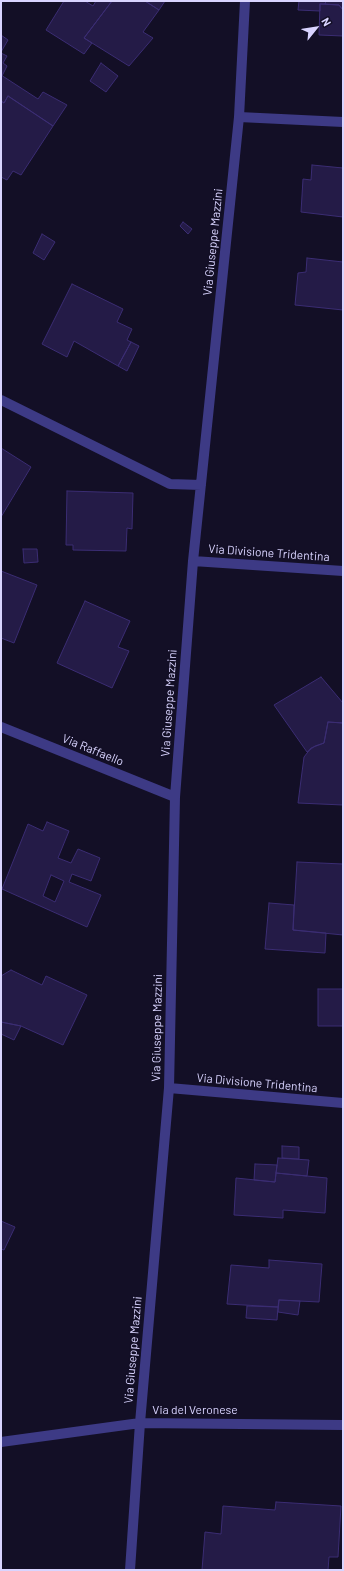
<!DOCTYPE html>
<style>
body{margin:0}
#map{position:relative;width:344px;height:1571px;overflow:hidden;background:#130f26;font-family:Barlow,sans-serif}
canvas{display:block}
.frame{position:absolute;inset:0;border:2px solid #d9d4ff;pointer-events:none}
.north{position:absolute;left:296px;top:8px;width:40px;height:40px;-webkit-text-stroke:3px #130f26;paint-order:stroke;rotate:60deg;font-size:11px;font-weight:700;line-height:16px;text-align:center;color:#d9d4ff}
.north::after{content:'';display:block;margin:auto;width:14px;height:18px;background:#d9d4ff;clip-path:polygon(50% 0,100% 100%,50% 72%,0 100%)}
</style>
<div id="map">
<canvas width="344" height="1571"></canvas>
<div class="frame"></div>
<div class="north">N</div>
</div>
<script>
const c = document.querySelector('canvas').getContext('2d');
c.lineJoin = 'round';
function fillPath(path, color) {
  c.fillStyle = color;
  c.fill(path, 'evenodd');
}
function shape(rows) {
  const path = new Path2D();
  for (const r of rows) {
    path.moveTo(r[0], r[1]);
    for (let i = 2; i < r.length; i += 2) path.lineTo(r[i], r[i + 1]);
  }
  return path;
}
function strokePath(path, color, width, dash) {
  c.strokeStyle = color;
  c.lineWidth = width;
  c.lineCap = dash ? 'butt' : 'round';
  c.setLineDash(dash || []);
  c.stroke(path);
}
function drawText(font, color, halo, rows, align = 'center') {
  c.font = font + ' Barlow,sans-serif';
  c.lineWidth = 3;
  c.setLineDash([]);
  c.textBaseline = 'middle';
  c.strokeStyle = halo;
  c.fillStyle = color;
  for (const [text, x, y, turn = 0] of rows) {
    c.save();
    c.translate(x, y);
    c.rotate((+turn || 0) * Math.PI / 180);
    c.textAlign = isNaN(turn) ? turn : align;
    if (halo) c.strokeText(text, 0, 0);
    c.fillText(text, 0, 0);
    c.restore();
  }
}
const building = shape([
 [64,1,85,1,93,6,96,1,112,1,84,38,92,43,84,54,46,30,64,1],
 [112,1,145,1,159,10,143,32,153,38,129,66,84,38,112,1],
 [145,1,165,1,159,10,145,1],
 [299,1,326,1,325,4,320,4,320,11,298,10,299,1],
 [326,1,343,1,343,10,339,5,325,4,326,1],
 [320,4,339,5,343,10,343,36,319,35,320,4],
 [1,35,8,40,1,52,1,35],
 [1,53,7,56,3,63,7,66,2,76,1,53],
 [101,63,118,76,106,92,90,81,101,63],
 [1,75,38,99,43,92,67,105,53,126,8,96,4,103,1,101,1,75],
 [8,96,53,126,21,175,13,171,7,180,1,177,1,101,4,103,8,96],
 [312,165,343,168,343,217,301,212,303,179,311,180,312,165],
 [183,222,192,229,188,234,180,226,183,222],
 [42,234,55,242,44,260,33,253,42,234],
 [307,258,343,262,343,310,295,305,298,273,306,272,307,258],
 [72,284,123,309,117,322,132,329,127,340,131,342,118,366,74,341,67,357,42,344,72,284],
 [131,342,139,346,127,371,118,366,131,342],
 [1,448,31,467,1,517,1,448],
 [67,491,133,493,132,529,127,528,126,551,73,550,73,545,66,545,67,491],
 [23,549,37,549,38,562,24,563,23,549],
 [1,571,37,585,14,643,1,638,1,571],
 [85,601,130,621,118,647,129,651,112,688,57,663,85,601],
 [321,677,343,703,343,723,328,722,324,743,315,746,307,752,274,705,321,677],
 [328,722,343,723,343,805,298,803,304,757,311,748,324,743,328,722],
 [47,822,69,831,58,858,71,863,78,849,100,858,91,881,72,874,69,882,101,895,87,927,2,889,28,824,43,831,47,822],
 [51,875,64,881,55,902,43,896,51,875],
 [297,862,343,864,343,935,293,930,297,862],
 [269,903,294,905,293,930,326,933,325,953,265,949,269,903],
 [11,970,42,985,46,976,87,995,63,1045,21,1026,1,1022,1,976,11,970],
 [318,989,343,989,343,1026,318,1026,318,989],
 [1,1022,21,1026,14,1040,1,1034,1,1022],
 [282,1146,299,1147,299,1159,282,1158,282,1146],
 [278,1158,309,1160,307,1176,276,1173,278,1158],
 [255,1164,277,1165,275,1182,254,1180,255,1164],
 [276,1173,327,1178,325,1213,283,1210,283,1218,234,1215,236,1178,275,1182,276,1173],
 [1,1221,15,1227,4,1250,1,1249,1,1221],
 [269,1260,322,1264,319,1302,279,1300,278,1307,227,1304,231,1265,269,1268,269,1260],
 [279,1300,300,1301,298,1315,278,1312,279,1300],
 [247,1306,278,1307,277,1320,246,1318,247,1306],
 [276,1502,341,1506,338,1557,329,1557,328,1570,202,1570,205,1532,221,1534,223,1506,275,1510,276,1502]
]);
fillPath(building, '#241b47');
strokePath(building, '#3b2d73', 1);
strokePath(shape([
 [239,117,343,122],
 [1,400,170,484,201,485],
 [193,561,343,571],
 [1,727,175,797],
 [169,1088,343,1103],
 [1,1442,140,1423,343,1425],
 [130,1570,140,1423,169,1088,175,797,193,561,239,117,245,1]
]), '#3d3a85', 10);
drawText('12px', '#d9d4ff', '#130f26', [
 ["Via Giuseppe Mazzini",213,242,-84],
 ["Via Divisione Tridentina",269,553,4],
 ["Via Giuseppe Mazzini",169,703,-86],
 ["Via Raffaello",93,750,22],
 ["Via Giuseppe Mazzini",157,1028,-89],
 ["Via Divisione Tridentina",257,1083,5],
 ["Via Giuseppe Mazzini",133,1350,-85],
 ["Via del Veronese",195,1410]
]);
</script>
